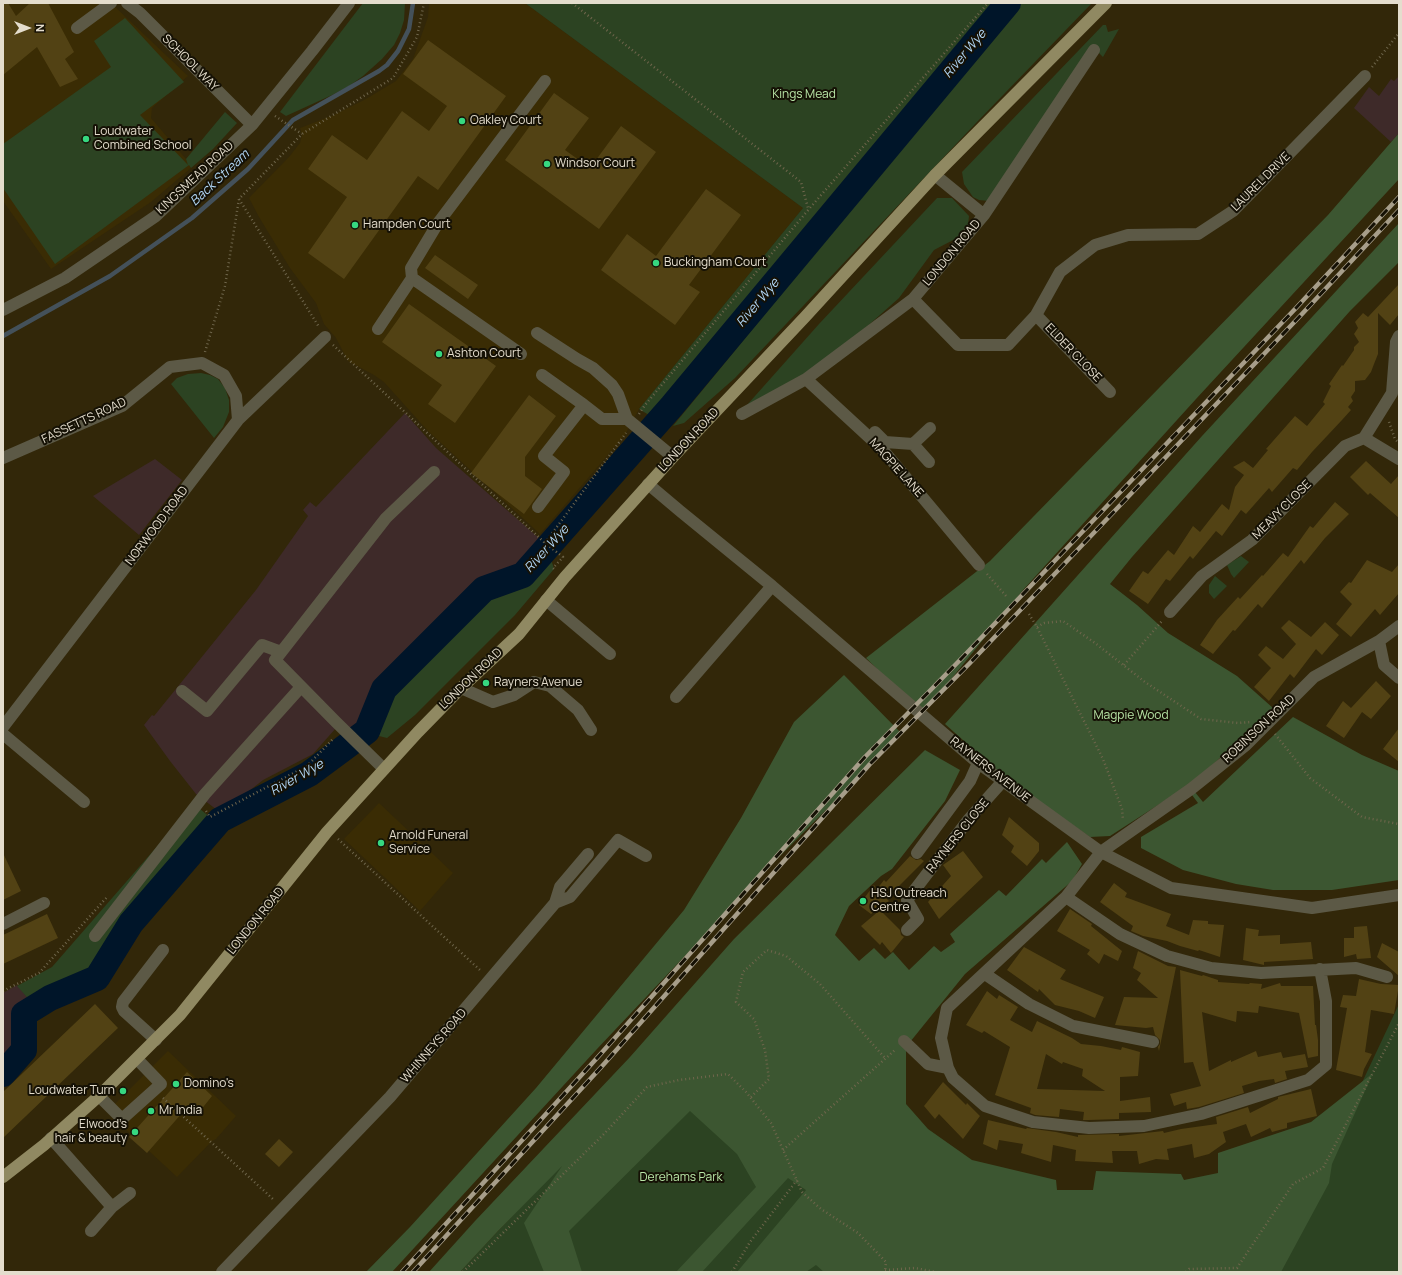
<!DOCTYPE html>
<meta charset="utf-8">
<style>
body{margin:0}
#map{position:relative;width:1402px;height:1275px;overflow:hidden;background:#322709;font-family:Manrope,sans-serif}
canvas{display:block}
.frame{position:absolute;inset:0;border:4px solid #e4ddcd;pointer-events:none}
.north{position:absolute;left:8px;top:8px;width:40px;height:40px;-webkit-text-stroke:3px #151105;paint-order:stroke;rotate:90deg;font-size:11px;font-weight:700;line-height:16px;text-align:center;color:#e4ddcd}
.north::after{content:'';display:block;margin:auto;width:14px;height:18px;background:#e4ddcd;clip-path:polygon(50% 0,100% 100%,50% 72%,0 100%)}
</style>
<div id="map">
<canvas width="1402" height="1275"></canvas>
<div class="frame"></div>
<div class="north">N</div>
</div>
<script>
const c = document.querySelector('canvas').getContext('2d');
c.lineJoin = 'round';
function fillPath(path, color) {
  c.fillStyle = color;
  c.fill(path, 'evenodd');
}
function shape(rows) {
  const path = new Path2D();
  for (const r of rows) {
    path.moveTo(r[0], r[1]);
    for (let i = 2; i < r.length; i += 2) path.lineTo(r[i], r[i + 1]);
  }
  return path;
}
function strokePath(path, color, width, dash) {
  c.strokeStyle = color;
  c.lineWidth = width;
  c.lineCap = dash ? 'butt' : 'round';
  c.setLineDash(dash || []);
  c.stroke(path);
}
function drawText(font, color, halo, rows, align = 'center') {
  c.font = font + ' Manrope,sans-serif';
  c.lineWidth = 4;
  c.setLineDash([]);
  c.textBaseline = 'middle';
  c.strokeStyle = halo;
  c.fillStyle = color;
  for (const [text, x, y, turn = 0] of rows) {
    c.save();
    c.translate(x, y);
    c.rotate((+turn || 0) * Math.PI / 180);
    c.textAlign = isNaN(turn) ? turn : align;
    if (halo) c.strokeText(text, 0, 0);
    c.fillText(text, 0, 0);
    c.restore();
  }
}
fillPath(shape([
 [3,3,111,3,188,76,152,108,151,118,186,159,191,168,151,202,51,269,3,201],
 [429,3,525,3,803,208,639,409,625,435,540,534,428,431,384,382,374,375,348,361,336,338,324,324,316,303,290,268,259,217,249,198,289,157,300,143,302,135,300,128,334,115,366,99,396,81,413,59,428,17],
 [379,803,453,873,420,911,344,839],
 [168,1051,236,1116,216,1139,212,1141,177,1177,107,1112]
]), '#3a2c04');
fillPath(shape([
 [1399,76,1399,133,1391,142,1354,108,1369,87,1379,96,1391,79,1394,81],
 [405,413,436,448,547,545,521,571,509,572,495,578,467,602,389,683,375,713,370,734,357,746,336,728,313,754,263,780,221,813,196,794,170,761,144,725,152,715,154,716,256,590,308,516,303,510,310,502,316,507],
 [155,459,182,480,139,535,93,496],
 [17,985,33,1004,28,1009,25,1018,24,1050,21,1055,3,1065,3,993]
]), '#3e2a29');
fillPath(shape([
 [363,3,405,3,404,20,400,33,394,45,382,59,363,76,349,86,332,95,286,116,280,112],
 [525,3,998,3,657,420,639,409,803,208],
 [1020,3,1092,3,976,123,735,378,684,423,673,426],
 [125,18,184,82,140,115,188,165,186,159,225,112,237,123,213,149,191,168,189,165,55,264,3,188,3,144,111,67,94,41],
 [1103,25,1106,25,1108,32,1119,29,1103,57,1093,47,989,201,979,200,973,197,964,184,962,172],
 [937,198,952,198,969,216,968,225,959,237,934,250,899,298,836,354,753,406,747,405,819,324],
 [201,373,210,375,218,379,225,388,229,400,229,412,223,427,214,438,171,384,177,378,188,374],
 [1241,556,1249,562,1234,578,1231,574,1227,565],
 [551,559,554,569,515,615,415,715,387,738,379,736,385,711,396,690,458,626,496,590,506,584,527,583],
 [1215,576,1227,586,1214,599,1209,593,1209,585],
 [194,804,223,828,184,862,135,913,130,920,122,941,119,961,113,970,106,978,95,983,86,985,84,990,40,1001,33,1004,17,986,52,967],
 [1399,1004,1399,1272,1269,1272,1317,1178],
 [701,1019,1112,1272,460,1272,498,1231]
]), '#2c4322');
fillPath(shape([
 [1399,133,1399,179,1196,399,1024,589,923,714,866,658,990,561,1328,215],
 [1399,223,1399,262,1350,311,1132,557,1110,584,1137,605,1168,633,1237,676,1273,708,1190,786,1203,802,1293,717,1362,755,1399,771,1399,880,1332,890,1273,890,1236,884,1183,870,1141,848,1141,837,1198,803,1186,787,1110,836,1090,837,1048,808,992,766,945,724,1202,436],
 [844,675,902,734,767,869,597,1049,392,1272,366,1272,410,1227,536,1088,684,910,741,818,794,722],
 [925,750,960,770,945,801,892,869,881,876,849,906,835,935,859,961,874,948,885,959,893,952,909,970,934,946,941,952,955,942,950,934,999,890,1006,896,1042,859,1046,863,1067,842,1082,864,1072,881,965,974,906,1047,906,1104,928,1129,972,1160,1056,1180,1057,1190,1093,1190,1096,1171,1181,1174,1184,1180,1218,1173,1218,1153,1311,1122,1373,1073,1332,1164,1329,1183,1281,1272,824,1272,816,1265,806,1272,737,1272,806,1190,788,1178,702,1272,676,1272,756,1187,737,1154,690,1111,569,1231,582,1272,544,1272,524,1223,562,1166,498,1231,460,1272,429,1272,475,1221,630,1057,734,939]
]), '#3c5631');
strokePath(shape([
 [3,336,110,276,192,218,248,169,293,120,379,71,387,65,398,51,409,29,413,3]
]), '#44515a', 4.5);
strokePath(shape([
 [3,1074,24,1050,24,1014,50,998,97,978,131,923,220,820,309,774,367,731,384,689,484,589,523,575,672,406,1008,3]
]), '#001529', 26);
fillPath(shape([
 [3,3,8,3,16,16,30,3,48,3,74,52,65,59,78,79,60,87,37,47,3,75],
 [428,40,506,96,438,190,418,176,344,279,308,253,347,197,308,169,332,135,367,160,402,111,429,131,447,106,403,74],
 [554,93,589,118,565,150,590,168,621,126,656,152,599,229,505,160],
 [706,189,741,215,689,285,700,292,675,325,601,270,627,234,656,256],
 [435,255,478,285,468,299,425,268],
 [1399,284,1399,314,1390,325,1378,313,1378,354,1374,364,1371,372,1365,380,1355,381,1355,391,1351,397,1353,401,1348,407,1351,410,1342,420,1312,452,1297,470,1293,468,1272,492,1269,488,1246,514,1241,510,1222,536,1216,531,1193,559,1190,556,1170,581,1166,579,1148,604,1129,591,1143,571,1148,574,1168,550,1174,555,1193,526,1200,532,1222,504,1229,510,1235,487,1244,475,1233,467,1244,461,1253,468,1268,450,1266,449,1295,416,1307,426,1325,404,1323,402,1331,386,1329,384,1342,365,1343,366,1354,350,1354,347,1359,342,1354,334,1358,328,1355,322,1363,313,1368,317],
 [409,304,496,366,455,423,428,404,442,385,382,342],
 [529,395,556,416,525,457,525,476,542,489,524,514,471,473],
 [1366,461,1391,484,1399,475,1399,518,1370,493,1368,495,1350,477],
 [1335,502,1349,514,1325,538,1304,564,1301,560,1262,608,1258,604,1235,631,1233,630,1213,654,1200,645,1217,620,1238,597,1240,599,1262,575,1263,576,1283,553,1288,557,1310,526,1313,528],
 [1367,560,1392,572,1399,564,1399,593,1380,615,1375,609,1351,637,1336,624,1352,604,1340,592,1349,582,1351,583],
 [1289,620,1311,637,1325,622,1339,635,1322,655,1316,649,1294,678,1290,674,1269,701,1254,687,1271,668,1258,655,1266,646,1283,659,1296,644,1281,628],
 [1376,681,1391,696,1371,719,1362,712,1344,738,1326,726,1343,701,1351,708],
 [1399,728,1399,762,1383,749],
 [1009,817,1039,843,1039,851,1027,866,1011,852,1014,846,1002,835],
 [963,851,983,877,939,919,928,902,951,876,943,865],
 [3,853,21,891,3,900],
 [910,856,916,860,921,859,924,861,895,890,897,891,886,898,889,901,871,914,859,905,874,885,877,889,884,880,886,882],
 [1114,883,1127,893,1125,897,1171,914,1166,926,1189,935,1193,920,1208,921,1208,924,1224,925,1220,957,1199,950,1198,951,1180,946,1167,941,1143,936,1131,931,1133,926,1100,902],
 [1070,909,1092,924,1091,926,1122,951,1118,961,1104,954,1099,964,1087,954,1090,950,1057,931],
 [880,910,900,930,901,935,904,937,891,953,882,942,880,945,861,926],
 [47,914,58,938,3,964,3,935],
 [1367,926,1371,958,1357,959,1356,954,1344,957,1344,938,1354,938,1354,927],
 [1246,928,1259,930,1258,936,1280,935,1280,944,1311,942,1313,959,1264,962,1264,965,1243,960],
 [1382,943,1399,952,1399,976,1377,957],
 [1024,947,1066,970,1060,979,1104,997,1095,1018,1079,1011,1055,1005,1039,989,1038,992,1007,970],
 [1138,951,1168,966,1176,967,1159,1051,1158,1047,1160,1044,1160,1040,1155,1035,1153,1027,1146,1028,1115,1025,1124,997,1158,998,1137,980,1141,973,1133,968],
 [1180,970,1202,976,1203,975,1218,980,1218,982,1249,984,1250,983,1262,984,1261,989,1280,983,1281,986,1313,986,1315,1025,1316,1025,1318,1040,1318,1056,1308,1058,1299,1013,1259,1006,1258,1013,1237,1011,1236,1022,1202,1012,1209,1071,1231,1060,1231,1062,1256,1051,1258,1057,1281,1052,1283,1058,1305,1054,1308,1067,1285,1071,1287,1079,1275,1083,1274,1079,1259,1081,1242,1086,1244,1093,1199,1107,1187,1109,1186,1102,1174,1106,1170,1094,1201,1086,1193,1062,1184,1063],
 [1359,979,1381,984,1399,985,1394,1014,1371,1010,1365,1052,1372,1054,1364,1069,1362,1077,1336,1070,1347,1008,1340,1007,1343,995,1356,996],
 [987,991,997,999,999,995,1018,1007,1010,1020,1032,1032,1037,1021,1072,1038,1081,1044,1101,1046,1121,1050,1122,1047,1140,1052,1138,1076,1120,1077,1120,1101,1150,1097,1151,1112,1119,1113,1119,1119,1089,1120,1083,1120,1084,1112,1060,1109,1059,1117,1035,1115,1030,1113,1031,1108,995,1095,1010,1047,984,1031,982,1033,966,1025],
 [1046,1054,1062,1064,1063,1062,1083,1069,1082,1076,1105,1091,1037,1089],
 [95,1004,118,1028,3,1138,3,1092],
 [187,1072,212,1096,200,1111,190,1104,147,1153,129,1137],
 [943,1082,966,1105,967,1103,980,1116,963,1139,939,1114,935,1119,924,1106],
 [1311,1089,1317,1116,1287,1123,1287,1128,1272,1132,1270,1128,1251,1137,1246,1124,1223,1132,1226,1142,1209,1154,1194,1158,1192,1144,1167,1149,1169,1160,1156,1159,1139,1164,1137,1151,1112,1151,1113,1163,1075,1161,1076,1150,1053,1145,1051,1162,1021,1153,1023,1144,999,1140,997,1150,983,1144,988,1120,1026,1129,1027,1128,1056,1132,1078,1137,1078,1135,1119,1134,1119,1136,1163,1131,1164,1133,1181,1129,1217,1124,1216,1117,1248,1107,1250,1113,1278,1099,1278,1097],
 [279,1139,293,1152,279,1167,265,1154]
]), '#524214');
strokePath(shape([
 [572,3,801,182,808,208],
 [1372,67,1399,33],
 [275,116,302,134],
 [239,199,319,327],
 [333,345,545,543,563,557,553,568,554,569],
 [205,352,225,286,239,199,302,134,393,78,417,37,424,3],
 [639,414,645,405,809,209,988,3],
 [1389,422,1395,439,1397,441],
 [545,543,626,433],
 [987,574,1006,596],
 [1029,614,1037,627,1103,759,1122,809,1123,820],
 [1037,627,1044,623,1063,621,1095,643,1145,682,1201,719,1238,723,1250,722],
 [1124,665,1162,621],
 [1275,734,1310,778,1362,817,1399,824],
 [206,811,210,817,307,766,334,738],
 [338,839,481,971],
 [3,991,39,973,108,896],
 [751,1097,769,1079,765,1050,754,1019,736,1002,743,972,767,950,786,956,820,984,885,1058],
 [163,1098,274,1200],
 [783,1150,895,1050],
 [885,1270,915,1268,936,1272],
 [463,1272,604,1134,647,1087,679,1080,728,1074,746,1092,771,1123,802,1192,821,1209,858,1233,886,1262,885,1272],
 [732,1272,750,1242,797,1180],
 [1186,1272,1189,1269,1237,1268,1293,1184,1323,1168,1399,1023]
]), '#6f664c', 2.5, [1, 3]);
strokePath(shape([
 [127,3,140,13,252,125],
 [77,28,111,3],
 [935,175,984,215],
 [913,299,958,345,1008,345,1036,315,1060,272,1095,245,1128,235,1198,234,1233,211,1365,76],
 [3,310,65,278,156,216,252,125,312,51,349,3],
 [1036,315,1110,392],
 [378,329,412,278],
 [537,333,577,359,593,368,612,385,618,394,627,419,673,457],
 [521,354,412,278,411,268,438,223,545,81],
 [542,375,584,405,602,419,627,419],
 [806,379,883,450,979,565],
 [742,414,806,379,913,299,984,215,1094,50],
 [875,432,885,442,913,444,929,462],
 [1364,438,1392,393,1396,342,1399,336],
 [913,444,930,428],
 [3,458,122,406,170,367,202,363,224,375,236,396,238,420],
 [648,484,680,511,772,586,978,763,1101,852,1171,888,1312,908,1399,895],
 [538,507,564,472,544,456,584,405],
 [546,600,610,654],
 [1170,612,1202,576,1252,540,1345,446,1364,438,1399,459],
 [1379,641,1384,665,1399,678],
 [461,688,493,702,514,695,534,682,550,686,578,710,591,730],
 [182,691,207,711,262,645,281,652],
 [676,697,772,586],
 [3,727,238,420,325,337],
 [3,734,84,802],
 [384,769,336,722,275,660,386,518,434,472],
 [917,853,970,781,978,763],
 [1066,897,1120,934,1167,956,1211,968,1261,973,1356,968,1387,977],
 [555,903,560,887,588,854],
 [3,924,44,903],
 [907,930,918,919,907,900,969,819,1002,782],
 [95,936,205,794,301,687],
 [1320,969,1326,1001,1326,1065,1308,1080,1201,1114,1144,1126,1089,1128,1033,1122,985,1106,953,1078,948,1068,941,1038,947,1008,1066,897,1101,852,1191,789,1246,745,1314,677,1379,641,1399,626],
 [985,974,1029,1004,1073,1026,1153,1042],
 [156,1040,124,1011,122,1007,123,1002,163,950],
 [904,1041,928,1064,948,1068],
 [99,1096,122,1119,161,1084,137,1059],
 [51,1138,112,1207],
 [91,1231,112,1207,130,1193],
 [222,1272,390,1097,555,903,570,897,618,840,646,856]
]), '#5c5946', 12);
strokePath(shape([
 [3,1177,44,1145,99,1096,180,1015,327,832,418,732,461,688,519,634,565,577,673,457,805,317,935,175,1106,3]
]), '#908962', 12);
const rail = shape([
 [402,1272,597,1058,865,757,961,659,1296,308,1399,197],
 [413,1272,604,1064,870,764,969,664,1302,314,1399,210]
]);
strokePath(rail, '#a79e8a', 4.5);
strokePath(rail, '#151105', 3, [9]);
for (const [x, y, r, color] of [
 [462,121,4,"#36d880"],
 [86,139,4,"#36d880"],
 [547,164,4,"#36d880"],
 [355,225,4,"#36d880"],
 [656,263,4,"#36d880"],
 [439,354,4,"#36d880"],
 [486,683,4,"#36d880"],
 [381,843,4,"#36d880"],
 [863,901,4,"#36d880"],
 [176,1084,4,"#36d880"],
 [123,1091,4,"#36d880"],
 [151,1111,4,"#36d880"],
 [135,1132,4,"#36d880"]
]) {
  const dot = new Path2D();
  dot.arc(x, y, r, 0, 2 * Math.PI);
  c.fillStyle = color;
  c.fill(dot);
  strokePath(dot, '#151105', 1.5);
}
drawText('12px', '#e4ddcd', '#151105', [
 ["SCHOOL WAY",190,63,45],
 ["KINGSMEAD ROAD",195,178,-43],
 ["LAUREL DRIVE",1261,182,-45],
 ["LONDON ROAD",952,253,-50],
 ["ELDER CLOSE",1073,353,46],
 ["FASSETTS ROAD",84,421,-25],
 ["LONDON ROAD",689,440,-47],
 ["MAGPIE LANE",896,468,48],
 ["MEAVY CLOSE",1282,510,-45],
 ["NORWOOD ROAD",157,526,-53],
 ["LONDON ROAD",471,679,-44],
 ["ROBINSON ROAD",1259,729,-43],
 ["RAYNERS AVENUE",990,770,38],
 ["RAYNERS CLOSE",958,836,-51],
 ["LONDON ROAD",256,921,-51],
 ["WHINNEYS ROAD",434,1046,-49]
]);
drawText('12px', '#b8e5a6', '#151105', [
 ["Kings Mead",804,95],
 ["Magpie Wood",1131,716],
 ["Derehams Park",681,1178]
]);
drawText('12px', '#e4ddcd', '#151105', [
 ["Oakley Court",470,121],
 ["Loudwater",94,132],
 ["Combined School",94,146],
 ["Windsor Court",555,164],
 ["Hampden Court",363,225],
 ["Buckingham Court",664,263],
 ["Ashton Court",447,354],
 ["Rayners Avenue",494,683],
 ["Arnold Funeral",389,836],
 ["Service",389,850],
 ["HSJ Outreach",871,894],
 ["Centre",871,908],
 ["Domino's",184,1084],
 ["Loudwater Turn",115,1091,"right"],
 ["Mr India",159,1111],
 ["Elwood’s",127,1125,"right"],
 ["hair & beauty",127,1139,"right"]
], 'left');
drawText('italic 13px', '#b0d5f4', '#151105', [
 ["River Wye",965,54,-50],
 ["Back Stream",220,178,-43],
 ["River Wye",758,303,-50],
 ["River Wye",547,549,-48],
 ["River Wye",297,778,-30]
]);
</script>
